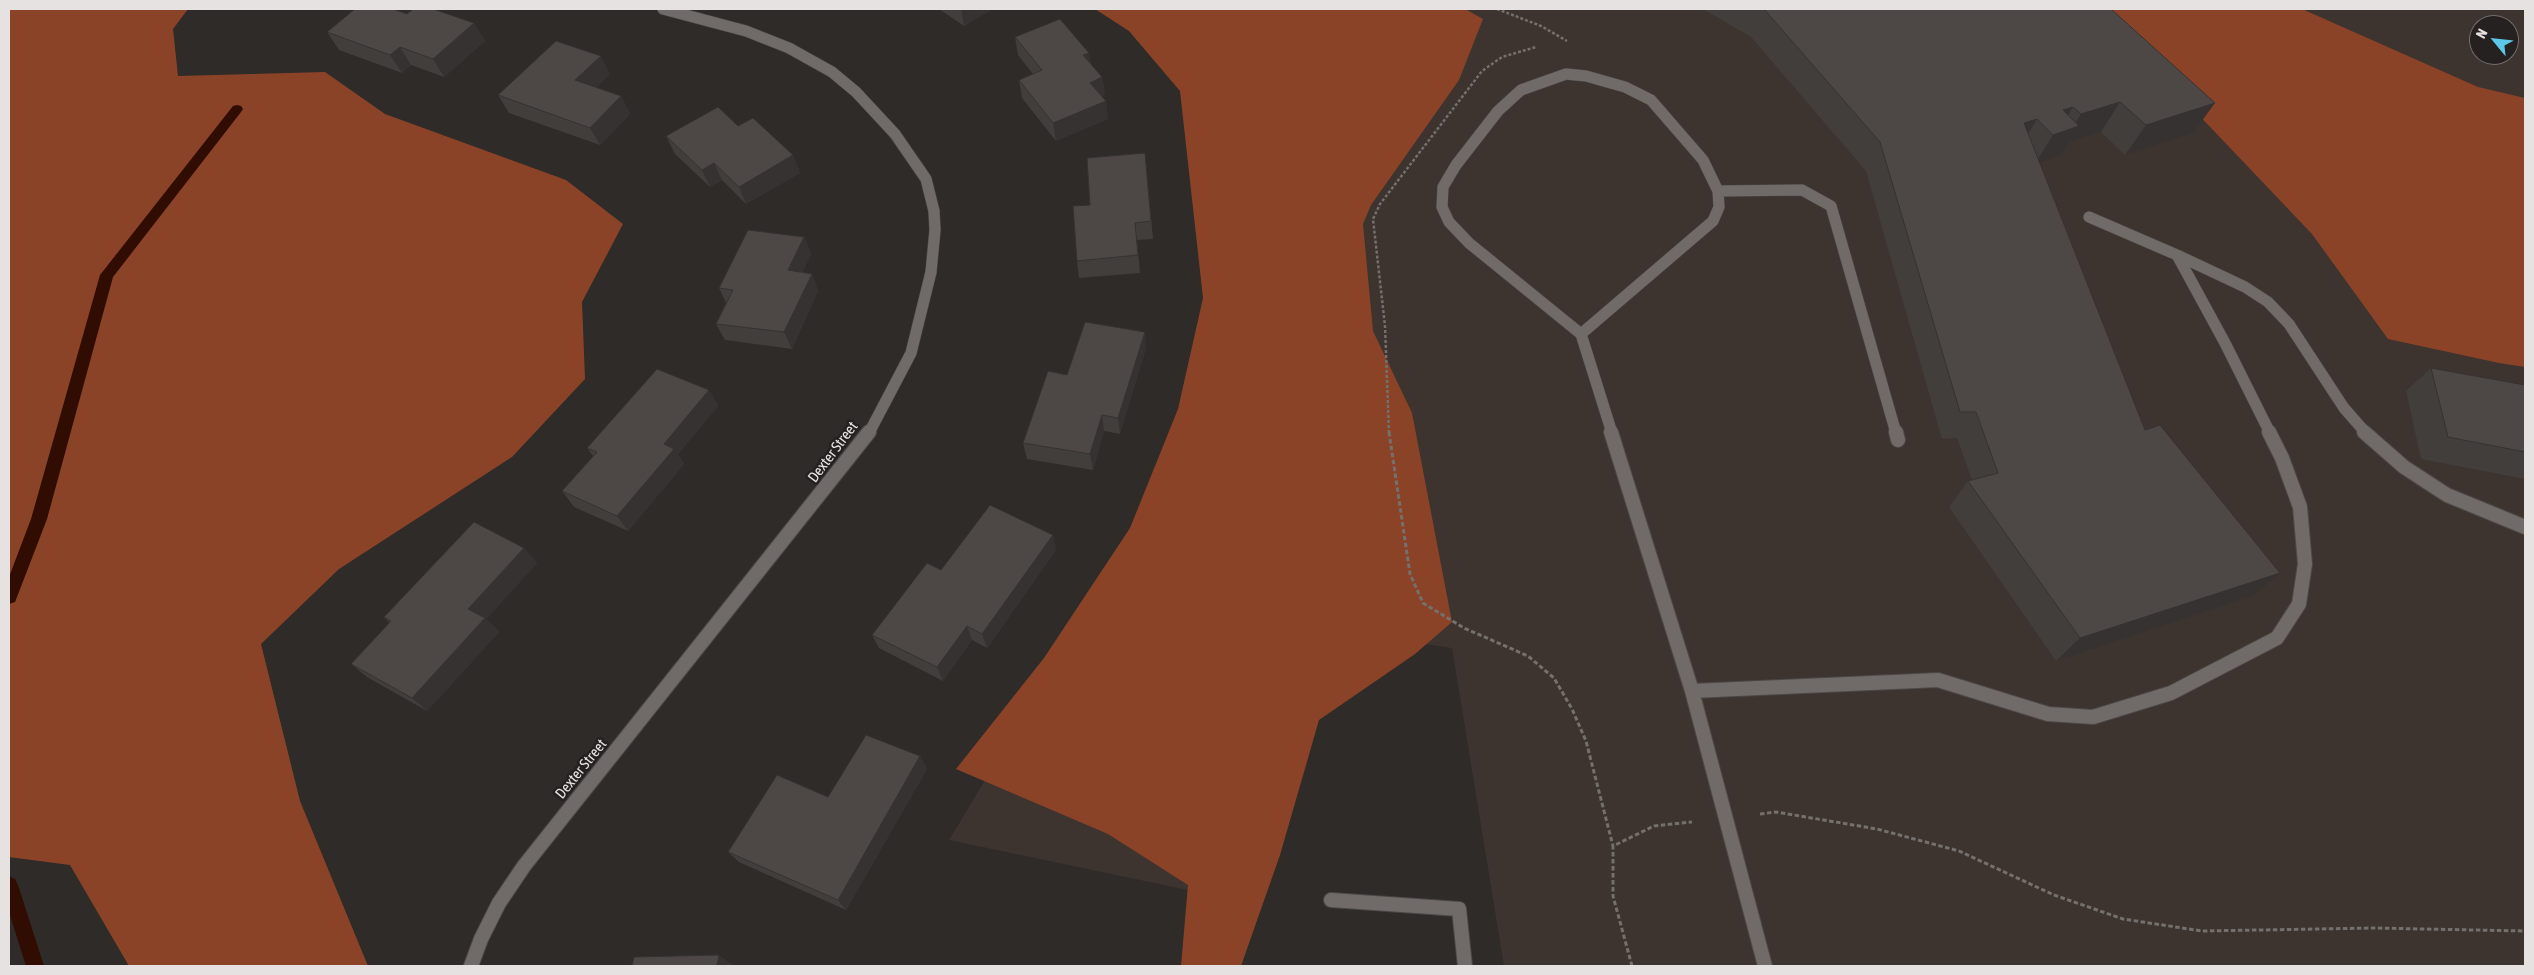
<!DOCTYPE html>
<style>
body{margin:0}
#map{position:relative;width:2534px;height:975px;overflow:hidden;background:#2f2b29;font-family:"Asap Condensed",sans-serif}
canvas{display:block}
.frame{position:absolute;inset:0;border:10px solid #e5e2e1;pointer-events:none}
.north{position:absolute;left:2469px;top:15px;width:50px;height:50px;box-sizing:border-box;background:#252120;border:1px solid #726e6d;border-radius:50%;rotate:298deg;font-size:14px;font-weight:700;line-height:20px;text-align:center;color:#e5e2e1}
.north::after{content:'';display:block;margin:auto;width:18px;height:22px;background:#5cc7e8;clip-path:polygon(50% 0,100% 100%,50% 72%,0 100%)}
</style>
<div id="map">
<canvas width="2534" height="975"></canvas>
<div class="frame"></div>
<div class="north">N</div>
</div>
<script>
const c = document.querySelector('canvas').getContext('2d');
c.lineJoin = 'round';
function fillPath(path, color) {
  c.fillStyle = color;
  c.fill(path, 'evenodd');
}
function shape(rows) {
  const path = new Path2D();
  for (const r of rows) {
    path.moveTo(r[0], r[1]);
    for (let i = 2; i < r.length; i += 2) path.lineTo(r[i], r[i + 1]);
  }
  return path;
}
function strokePath(path, color, width, dash) {
  c.strokeStyle = color;
  c.lineWidth = width;
  c.lineCap = dash ? 'butt' : 'round';
  c.setLineDash(dash || []);
  c.stroke(path);
}
function drawText(font, color, halo, rows, align = 'center') {
  c.font = font + ' "Asap Condensed",sans-serif';
  c.lineWidth = 5;
  c.setLineDash([]);
  c.textBaseline = 'middle';
  c.strokeStyle = halo;
  c.fillStyle = color;
  for (const [text, x, y, turn = 0] of rows) {
    c.save();
    c.translate(x, y);
    c.rotate((+turn || 0) * Math.PI / 180);
    c.textAlign = isNaN(turn) ? turn : align;
    if (halo) c.strokeText(text, 0, 0);
    c.fillText(text, 0, 0);
    c.restore();
  }
}
fillPath(shape([
 [1449,9,2525,9,2525,966,1504,966,1452,648,1224,616,1216,896,949,840],
 [2479,25,2509,25,2509,55,2479,55]
]), '#3d332f');
fillPath(shape([
 [9,9,188,9,173,29,178,76,325,72,385,114,566,180,623,224,582,302,585,379,512,457,339,569,261,644,300,801,368,966,129,966,70,865,9,857],
 [1095,9,1465,9,1483,19,1459,80,1371,205,1363,224,1373,331,1412,413,1452,622,1415,654,1319,720,1280,855,1241,966,1181,966,1188,885,1108,834,956,769,1044,658,1130,528,1178,409,1203,298,1180,91,1129,31],
 [2082,9,2302,9,2478,87,2525,98,2525,367,2499,363,2388,339,2312,234,2193,109]
]), '#8b4328');
fillPath(shape([
 [237,105,241,106,243,109,241,112,113,277,47,519,17,597,15,602,9,604,9,577,31,519,100,275,233,106,237,105],
 [9,876,15,879,18,885,44,966,26,966,9,912,9,876]
]), '#300c01');
const minorFar1 = shape([
 [663,9,746,31,789,48,832,72,856,92,895,134,926,179,934,211,935,230,931,272,911,353,869,433],
 [1566,74,1586,76,1625,87,1651,100,1703,160,1718,191,1719,207,1713,221,1581,334,1469,243,1449,222,1442,207,1443,187,1456,165,1498,111,1521,90,1566,74],
 [1718,191,1802,190,1831,206,1896,433],
 [2089,217,2177,255,2225,343,2270,433],
 [2177,255,2245,287,2268,302,2289,324,2344,408,2366,433],
 [1581,334,1612,433]
]);
const minor = shape([
 [1611,432,1692,691,1765,966],
 [1896,432,1898,440],
 [2364,432,2404,467,2447,495,2525,527],
 [1692,691,1938,680,2048,714,2093,717,2171,693,2277,638,2299,604,2305,564,2300,507,2282,458,2269,432],
 [1331,900,1459,909,1465,966],
 [471,966,481,939,499,903,524,866,869,432]
]);
strokePath(minorFar1, '#4d4948', 12);
strokePath(minor, '#4d4948', 16);
strokePath(shape([
 [1497,9,1541,26,1567,41],
 [1389,433,1385,326,1373,219,1380,204,1482,71,1502,57,1536,47]
]), '#73706e', 2.5, [3, 2]);
strokePath(shape([
 [1389,432,1410,574,1423,603,1464,628,1528,656,1554,678,1572,709,1586,741,1613,846],
 [1760,814,1776,812,1877,829,1959,851,2054,895,2123,919,2202,931,2373,928,2525,931],
 [1632,966,1613,896,1613,846,1654,826,1692,822]
]), '#73706e', 3, [4.5, 2.5]);
strokePath(minorFar1, '#706b69', 11);
strokePath(minor, '#706b69', 14);
fillPath(shape([
 [939,9,992,9,964,26],
 [1703,9,2111,9,2193,133,2125,155,2101,132,2070,142,2060,156,2040,163,2145,430,2251,597,2056,661,1949,507,1968,481,1972,480,1957,438,1942,439,1866,171,1751,37],
 [407,14,474,23,485,41,444,77,411,65,402,73,339,50,327,32],
 [1015,37,1089,53,1091,64,1102,77,1105,95,1102,96,1108,119,1056,141,1022,98,1019,80,1033,74,1018,55],
 [610,74,596,88,621,96,630,114,600,145,509,113,498,95],
 [738,126,793,155,800,173,746,204,722,180,710,187,675,154,666,136],
 [1145,153,1153,239,1137,240,1140,273,1079,278,1077,261,1090,205],
 [804,237,811,254,802,272,812,274,818,291,792,349,725,340,716,324,726,303,719,288],
 [1146,348,1120,434,1104,431,1093,470,1027,459,1023,443,1067,375],
 [2431,368,2525,385,2525,479,2421,459,2406,391],
 [709,390,718,406,678,454,684,464,628,531,574,507,562,491,593,456,587,448],
 [524,548,537,563,486,619,499,632,427,711,367,677,351,664,390,623,384,617],
 [1056,550,987,648,972,640,943,681,879,648,872,635,941,570],
 [920,756,927,769,846,910,739,862,728,852,828,797]
]), '#423e3c');
fillPath(shape([
 [961,9,992,9,964,26],
 [474,23,485,41,444,77,433,59],
 [400,47,411,65,402,73,390,55],
 [1089,53,1092,71,1083,55],
 [601,56,610,74,585,99,575,80],
 [1102,77,1105,95,1093,101,1090,83],
 [621,96,630,114,600,145,590,128],
 [1106,101,1108,119,1056,141,1053,123],
 [2120,102,2101,132,2070,142,2060,156,2034,165,2053,135,2063,110,2073,107,2057,134,2071,129,2081,114],
 [2215,103,2193,133,2125,155,2146,125],
 [2037,119,2019,149,2024,123],
 [793,155,800,173,746,204,739,187],
 [714,163,722,180,710,187,702,170],
 [804,237,811,254,796,287,788,270],
 [812,274,818,291,792,349,784,332],
 [1145,332,1146,348,1120,434,1118,418],
 [709,390,718,406,678,454,684,464,628,531,617,516,664,444],
 [1102,415,1104,431,1093,470,1090,454],
 [1053,535,1056,550,987,648,982,634],
 [524,548,537,563,486,619,499,632,427,711,412,698,468,609],
 [2280,573,2251,597,2056,661,2080,638],
 [967,626,972,640,943,681,937,667],
 [920,756,927,769,846,910,838,900],
 [719,955,734,966,717,966]
]), '#363231');
const building = shape([
 [355,9,393,9,407,14,413,9,433,9,474,23,433,59,400,47,390,55,327,32,355,9],
 [1764,9,2111,9,2215,103,2146,125,2120,102,2081,114,2073,107,2063,110,2079,126,2053,135,2037,119,2024,123,2145,430,2160,425,2280,573,2080,638,1968,481,1998,473,1976,412,1960,412,1880,142,1764,9],
 [1060,19,1089,53,1083,55,1102,77,1090,83,1106,101,1053,123,1019,80,1042,70,1015,37,1060,19],
 [556,41,601,56,575,80,621,96,590,128,498,95,556,41],
 [718,107,738,126,753,118,793,155,739,187,714,163,702,170,666,136,718,107],
 [1145,153,1151,221,1135,223,1138,255,1077,261,1073,206,1090,205,1087,158,1145,153],
 [748,230,804,237,788,270,812,274,784,332,716,324,733,290,719,288,748,230],
 [1085,322,1145,332,1118,418,1102,415,1090,454,1023,443,1048,371,1067,375,1085,322],
 [2431,368,2525,385,2525,452,2448,437,2431,368],
 [657,369,709,390,664,444,674,449,617,516,562,491,597,452,587,448,657,369],
 [990,505,1053,535,982,634,967,626,937,667,872,635,927,563,941,570,990,505],
 [474,522,524,548,468,609,485,618,412,698,351,664,391,621,384,617,474,522],
 [866,735,920,756,838,900,728,852,777,775,828,797,866,735],
 [719,955,717,966,632,966,634,957,719,955]
]);
fillPath(building, '#4d4846');
strokePath(building, '#363231', 1);
drawText('15px', '#e5e2e1', '#252120', [
 ["Dexter Street",833,452,-53],
 ["Dexter Street",581,769,-51]
]);
</script>
